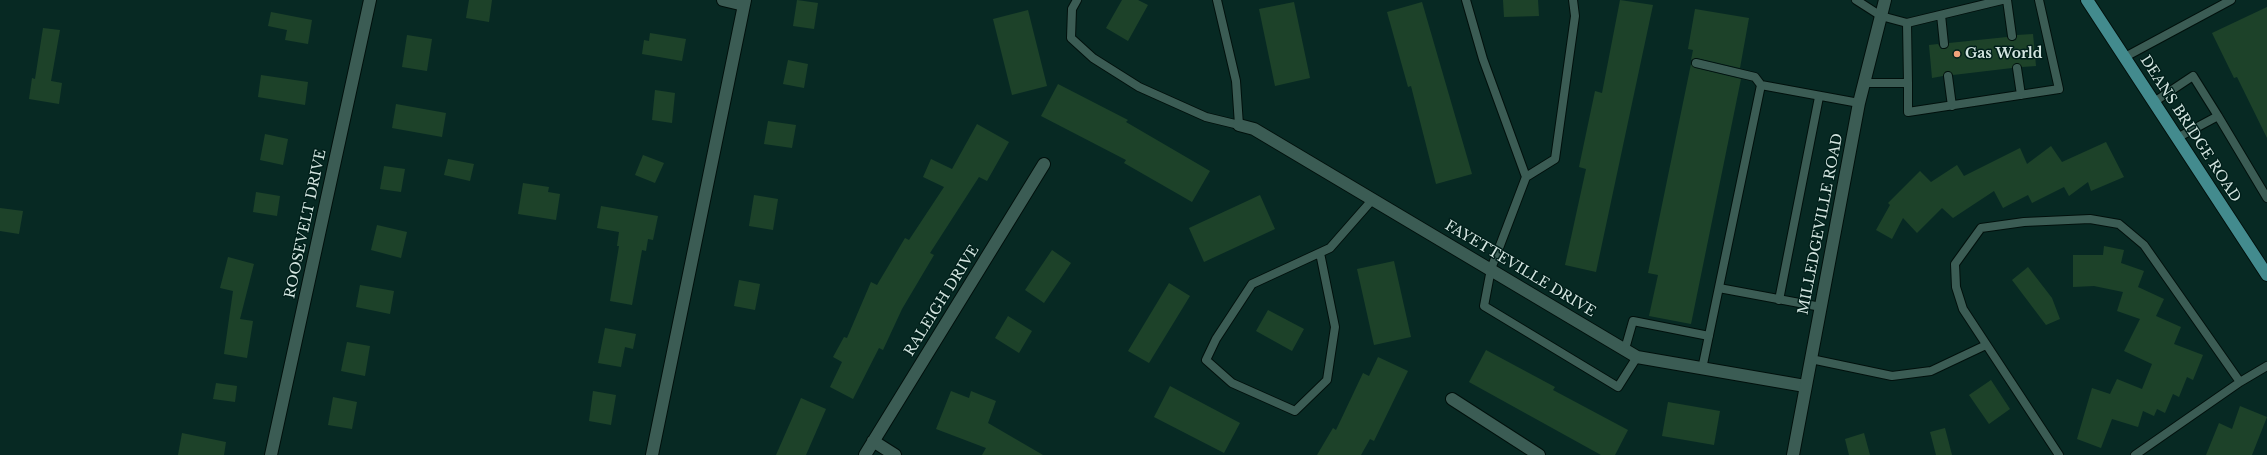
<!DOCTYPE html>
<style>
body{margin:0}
canvas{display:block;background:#072923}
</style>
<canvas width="2267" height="455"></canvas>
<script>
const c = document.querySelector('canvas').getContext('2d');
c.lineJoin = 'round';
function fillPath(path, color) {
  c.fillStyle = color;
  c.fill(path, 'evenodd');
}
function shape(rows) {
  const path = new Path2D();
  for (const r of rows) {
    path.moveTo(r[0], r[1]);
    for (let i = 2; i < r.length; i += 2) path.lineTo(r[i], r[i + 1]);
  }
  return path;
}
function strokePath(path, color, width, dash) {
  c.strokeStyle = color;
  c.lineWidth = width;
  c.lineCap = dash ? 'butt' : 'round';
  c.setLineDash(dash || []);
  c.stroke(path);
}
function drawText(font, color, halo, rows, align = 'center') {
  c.font = font + ' "Libre Baskerville",serif';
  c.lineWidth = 3;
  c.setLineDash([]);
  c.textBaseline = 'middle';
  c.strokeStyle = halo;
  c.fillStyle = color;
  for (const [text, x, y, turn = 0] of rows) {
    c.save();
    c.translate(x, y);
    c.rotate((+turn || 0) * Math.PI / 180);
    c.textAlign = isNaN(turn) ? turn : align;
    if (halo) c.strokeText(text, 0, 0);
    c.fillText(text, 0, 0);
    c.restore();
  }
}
fillPath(shape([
 [469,0,492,0,489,22,466,18],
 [797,0,818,3,814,29,793,26],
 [1122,0,1138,0,1148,5,1128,41,1106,28],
 [1503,0,1538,0,1539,16,1504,17],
 [1620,0,1653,5,1596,272,1565,265,1586,169,1579,167,1595,91,1602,93],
 [1294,2,1310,78,1275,86,1259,9],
 [1422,2,1472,174,1436,184,1411,86,1408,87,1387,12],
 [2267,7,2267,138,2237,77,2234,78,2212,33],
 [1695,9,1749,18,1740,68,1697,58,1691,60,1693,50,1688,49],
 [1028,10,1047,86,1012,95,993,19],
 [271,12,312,20,308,44,285,40,287,30,268,26],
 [43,28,60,30,51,81,62,83,59,104,29,99,32,78,35,79],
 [650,33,686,39,682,61,642,54,644,40,649,41],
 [2033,34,2036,66,2022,67,2017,63,2012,68,1953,75,1948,71,1943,76,1932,78,1929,45,1938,44,1941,49,1945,49,1949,43,2007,37,2012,41,2016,40,2017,35],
 [407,35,432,39,427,71,402,67],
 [788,60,808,64,804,88,783,84],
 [1691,64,1695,68,1741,79,1691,324,1649,316,1658,275,1648,273],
 [261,75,308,82,305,105,258,97],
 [1058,84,1128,120,1126,122,1210,171,1192,202,1124,163,1126,160,1041,116],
 [655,90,675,93,672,123,652,120],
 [396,104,446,113,442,137,392,128],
 [768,121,796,125,792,148,764,144],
 [977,124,1009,142,987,181,979,177,930,253,934,255,902,309,883,350,879,348,853,399,830,387,842,362,833,357,844,337,847,338,871,282,877,285,905,238,909,240,944,187,923,177,931,159,952,169],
 [265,134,288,139,283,165,260,160],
 [2106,142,2124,177,2091,191,2088,182,2069,196,2064,187,2032,203,2028,195,2003,208,1994,191,1953,218,1942,208,1917,233,1903,218,1892,239,1876,230,1890,205,1888,203,1920,171,1931,182,1957,165,1964,176,2020,148,2027,164,2051,146,2062,162],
 [643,155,664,163,655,183,635,175],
 [448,159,474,164,470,181,444,175],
 [384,166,405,169,401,192,380,189],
 [523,183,549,187,548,192,560,194,556,220,518,214],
 [256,192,280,196,277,216,253,212],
 [754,195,778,199,773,230,749,226],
 [1260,195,1275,229,1204,262,1189,228],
 [601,206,658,216,653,240,648,239,646,251,642,250,632,305,610,301,619,246,617,246,619,232,597,228],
 [0,208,23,211,19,234,0,231],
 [377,225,407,232,401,258,371,250],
 [2104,246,2124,250,2121,263,2144,271,2138,287,2164,299,2156,316,2181,327,2174,344,2203,355,2193,380,2187,377,2179,397,2173,394,2165,413,2157,409,2154,416,2143,411,2138,427,2112,419,2101,448,2077,439,2092,388,2110,394,2117,379,2142,389,2152,364,2124,351,2140,319,2117,311,2123,292,2094,286,2073,287,2073,255,2103,255],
 [1052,250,1071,263,1044,303,1025,290],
 [228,257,254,264,240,319,253,321,247,358,224,354,233,291,220,288],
 [1394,261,1411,337,1374,345,1357,269],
 [2028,267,2052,298,2060,319,2046,325,2012,280],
 [739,280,760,284,755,310,734,306],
 [1169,283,1190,296,1149,363,1128,351],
 [360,285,394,291,390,314,356,307],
 [1268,310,1304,329,1292,351,1256,331],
 [1008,316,1032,331,1019,353,995,338],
 [605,328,636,334,633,349,625,347,621,367,598,363],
 [347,342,370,346,365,376,341,371],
 [1486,350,1555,387,1553,390,1628,430,1615,455,1601,455,1469,382],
 [1378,357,1408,371,1374,441,1370,439,1361,455,1317,455,1333,428,1336,430,1363,373,1369,376],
 [1991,380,2010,409,1989,424,1969,395],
 [216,383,237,386,235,402,213,399],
 [1170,386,1240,423,1224,453,1154,417],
 [593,391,616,395,611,425,589,421],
 [951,391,969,398,971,391,996,401,988,423,1043,455,982,455,986,448,936,429],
 [333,397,357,402,352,429,328,425],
 [801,398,826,409,806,455,776,455],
 [1668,402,1720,411,1714,445,1662,436],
 [2240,406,2267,417,2252,455,2206,455,2219,423,2232,429],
 [1945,428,1952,455,1936,455,1930,432],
 [182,433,226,442,224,455,178,455],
 [1864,433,1870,455,1849,455,1845,439]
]), '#1d4229');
const service = shape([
 [1077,0,1072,9,1071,38,1093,58,1139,87,1206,117,1239,125,1236,81,1217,0],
 [1466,0,1483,59,1526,177],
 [1573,0,1575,16,1555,159,1526,177,1491,269,1484,306,1618,387,1637,357],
 [1856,0,1881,16,1907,23,2002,0],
 [2007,0,2012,36],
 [1941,15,1944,44],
 [1907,23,1908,83],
 [2125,57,2231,0],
 [1696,63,1755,77,1761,85],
 [2017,68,2021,95],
 [1948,76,1952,106],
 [1864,83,1908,83,1908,112,2059,89,2039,0],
 [2154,102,2193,76,2218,116],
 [2177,138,2218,116,2267,198],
 [1320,253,1335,327,1327,380,1295,411,1232,383,1206,360,1216,339,1252,284,1330,248,1373,199],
 [1719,288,1821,307],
 [1779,300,1819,97],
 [1625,349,1633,321,1709,336],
 [1811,359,1892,376,1931,371,1986,345],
 [1702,369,1761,85,1859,103],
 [2059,455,1963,309,1956,287,1955,264,1981,228,2024,222,2090,219,2119,224,2144,245,2240,382],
 [2135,455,2240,382,2267,366]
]);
const minor = shape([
 [723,0,744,5],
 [1239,125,1254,129,1637,357,1805,386],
 [1452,399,1539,455],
 [873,441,895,455],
 [271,455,370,0],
 [652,455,745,0],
 [865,455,1044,164]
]);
const tertiary = shape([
 [1793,455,1859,103,1885,0]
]);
const primary = shape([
 [2087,0,2267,275]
]);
strokePath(service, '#00100c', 10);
strokePath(minor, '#00100c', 14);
strokePath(tertiary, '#00100c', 14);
strokePath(primary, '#00100c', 14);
strokePath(service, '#3b5c54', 8);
strokePath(minor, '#3b5c54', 12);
strokePath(tertiary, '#3b5c54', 12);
strokePath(primary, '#438b8e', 12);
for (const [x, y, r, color] of [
 [1957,54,4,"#f0a27a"]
]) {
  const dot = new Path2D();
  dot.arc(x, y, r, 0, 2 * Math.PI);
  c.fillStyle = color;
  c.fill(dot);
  strokePath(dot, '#001f1a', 1.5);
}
drawText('bold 14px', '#d3e5e0', '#001f1a', [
 ["Gas World",1965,54]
], 'left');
drawText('14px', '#d3e5e0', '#001f1a', [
 ["DEANS BRIDGE ROAD",2190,129,57],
 ["ROOSEVELT DRIVE",306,224,-78],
 ["MILLEDGEVILLE ROAD",1821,224,-79],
 ["FAYETTEVILLE DRIVE",1520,269,31],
 ["RALEIGH DRIVE",942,301,-58]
]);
</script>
